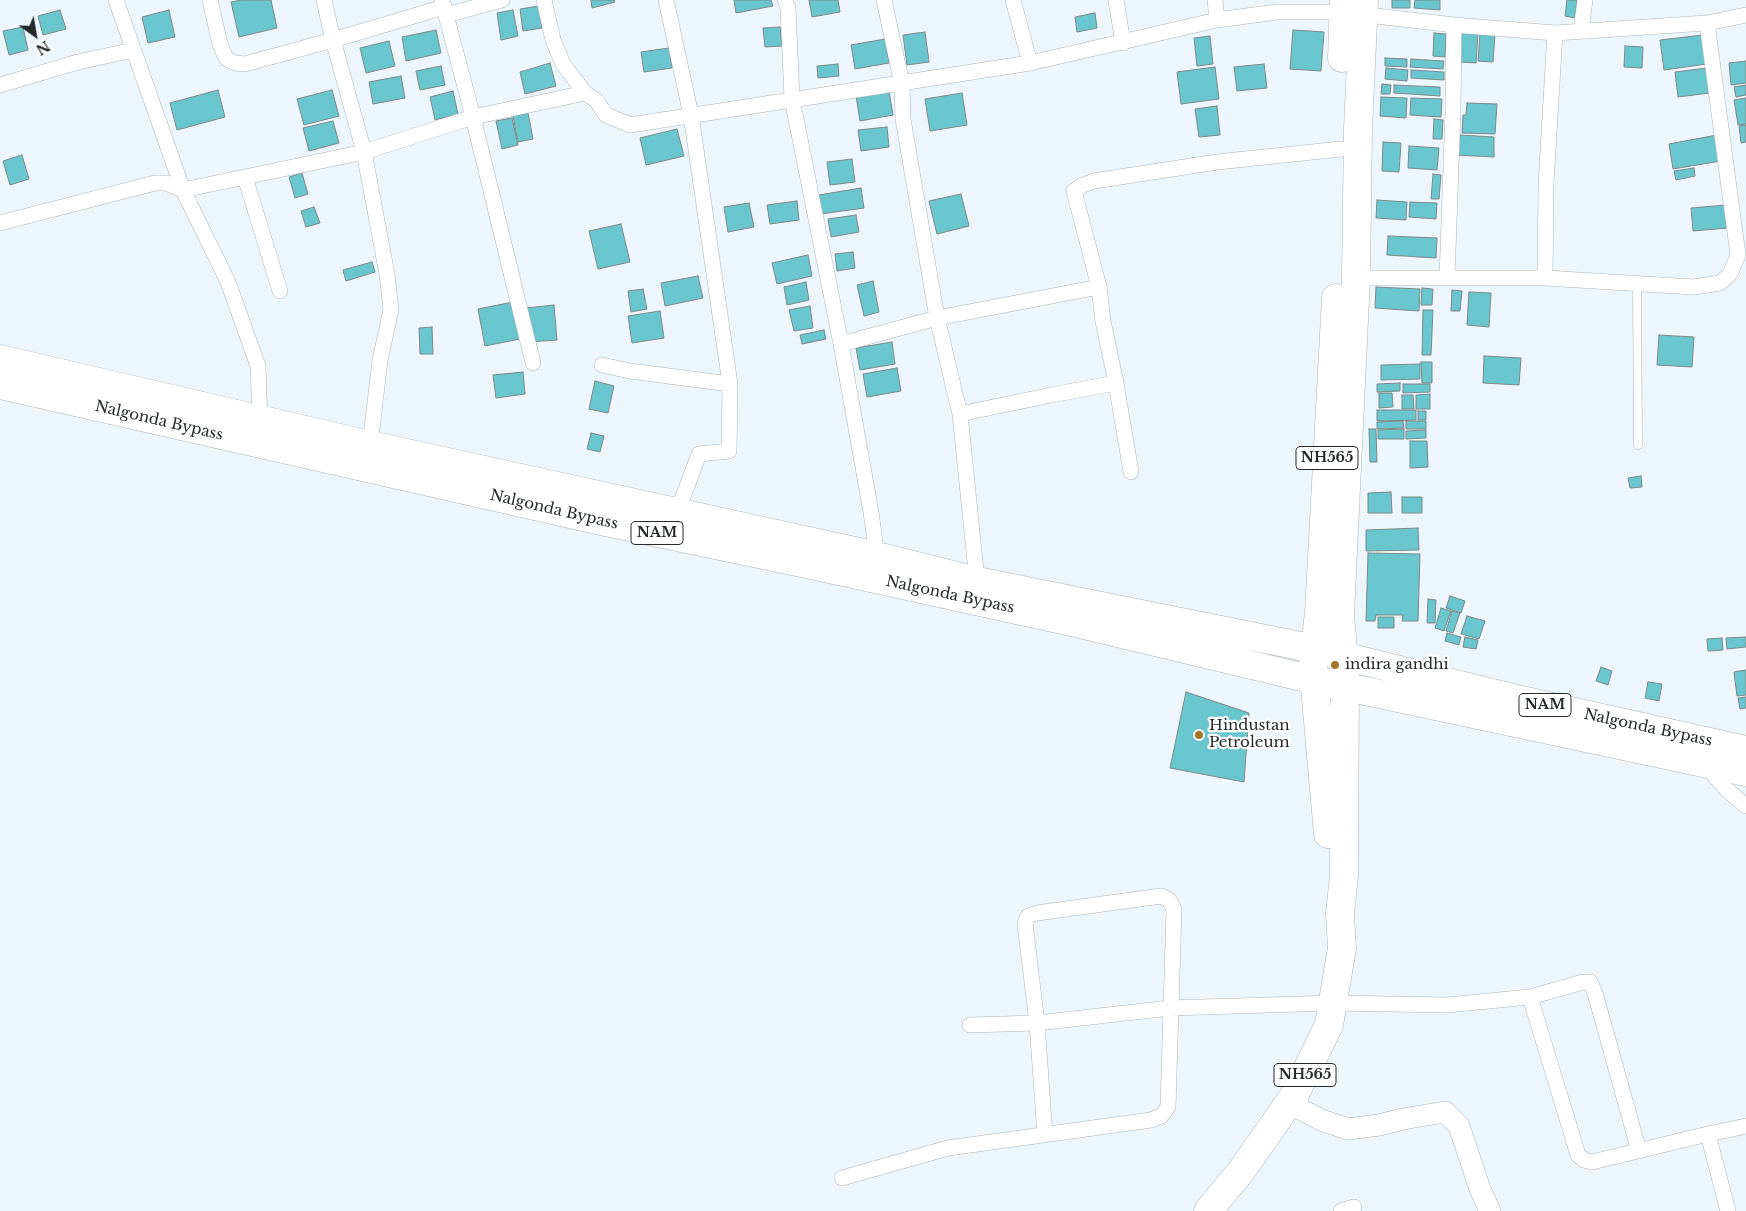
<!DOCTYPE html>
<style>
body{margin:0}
#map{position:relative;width:1746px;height:1211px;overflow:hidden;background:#edf6fc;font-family:"Libre Baskerville",serif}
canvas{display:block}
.north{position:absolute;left:10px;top:10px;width:50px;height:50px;-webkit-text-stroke:4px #fff;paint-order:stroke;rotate:148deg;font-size:14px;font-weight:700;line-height:20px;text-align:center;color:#26292b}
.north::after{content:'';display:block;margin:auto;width:18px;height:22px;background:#26292b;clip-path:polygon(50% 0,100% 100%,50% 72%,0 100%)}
</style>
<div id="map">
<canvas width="1746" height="1211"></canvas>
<div class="north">N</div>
</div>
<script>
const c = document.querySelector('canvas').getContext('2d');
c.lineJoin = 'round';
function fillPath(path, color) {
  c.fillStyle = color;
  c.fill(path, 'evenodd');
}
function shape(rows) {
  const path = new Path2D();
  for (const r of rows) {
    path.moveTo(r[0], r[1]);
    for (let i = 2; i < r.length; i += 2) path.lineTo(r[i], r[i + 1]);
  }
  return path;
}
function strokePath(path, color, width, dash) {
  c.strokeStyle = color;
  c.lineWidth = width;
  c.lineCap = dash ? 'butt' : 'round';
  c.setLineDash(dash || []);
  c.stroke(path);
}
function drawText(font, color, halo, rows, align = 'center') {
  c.font = font + ' "Libre Baskerville",serif';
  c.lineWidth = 4.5;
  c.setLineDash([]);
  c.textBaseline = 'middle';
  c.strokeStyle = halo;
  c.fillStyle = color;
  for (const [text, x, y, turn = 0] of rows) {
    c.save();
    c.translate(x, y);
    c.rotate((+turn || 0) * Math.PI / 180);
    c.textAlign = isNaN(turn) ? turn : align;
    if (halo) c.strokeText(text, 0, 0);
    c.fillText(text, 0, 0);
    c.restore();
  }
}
const building = shape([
 [241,0,271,0,277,28,239,37,231,2,241,0],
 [591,0,614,0,615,2,592,8,591,0],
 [734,0,771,0,773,6,736,13,734,0],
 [809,0,838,0,840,12,812,17,809,0],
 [1392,0,1410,0,1410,8,1392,8,1392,0],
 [1415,0,1440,0,1440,10,1414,8,1415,0],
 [1567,0,1577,0,1575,18,1565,16,1567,0],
 [539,6,542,28,523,31,520,9,539,6],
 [60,10,66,29,43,35,38,16,60,10],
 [169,10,175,37,148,43,142,17,169,10],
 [513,10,518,36,501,40,497,13,513,10],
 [1095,13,1097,28,1077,32,1075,17,1095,13],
 [23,27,28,50,9,55,3,31,23,27],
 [780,27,782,46,765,47,763,28,780,27],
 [436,30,441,53,406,61,402,37,436,30],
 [1293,30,1324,32,1321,71,1290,69,1293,30],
 [925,32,929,62,907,65,903,35,925,32],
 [1462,32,1478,33,1476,63,1460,62,1462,32],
 [1434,33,1446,34,1445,57,1433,56,1434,33],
 [1480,33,1495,34,1493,62,1478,61,1480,33],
 [1703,35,1707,64,1664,70,1660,40,1703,35],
 [1210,36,1213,64,1197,66,1194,38,1210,36],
 [885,39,889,63,855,69,851,45,885,39],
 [389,41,395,66,366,73,360,48,389,41],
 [1625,46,1643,47,1642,68,1624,67,1625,46],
 [669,48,672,68,644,72,641,52,669,48],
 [1385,58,1407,59,1407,67,1385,66,1385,58],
 [1411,59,1444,61,1443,69,1410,67,1411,59],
 [1746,61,1746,83,1731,85,1729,63,1746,61],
 [550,63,556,86,525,94,520,72,550,63],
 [838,64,839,76,818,78,817,66,838,64],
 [1264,64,1267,88,1237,91,1234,67,1264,64],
 [441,66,445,85,420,90,416,71,441,66],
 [1215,67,1219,99,1181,104,1177,72,1215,67],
 [1386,68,1408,70,1407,81,1385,79,1386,68],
 [1707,68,1710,93,1678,97,1675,72,1707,68],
 [1411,70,1444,72,1444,80,1411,78,1411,70],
 [401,76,405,98,373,104,369,82,401,76],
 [1382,84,1391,85,1390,94,1381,94,1382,84],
 [1394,85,1440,87,1440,96,1394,93,1394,85],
 [1746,85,1746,95,1736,97,1734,87,1746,85],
 [218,90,225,117,177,130,170,103,218,90],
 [332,90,339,116,304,125,297,99,332,90],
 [453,91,458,114,435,120,430,97,453,91],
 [889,91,893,115,860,121,856,96,889,91],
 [962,93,967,125,930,131,925,99,962,93],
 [1381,97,1407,98,1406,118,1380,116,1381,97],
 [1411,98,1442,99,1441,117,1410,115,1411,98],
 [1746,98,1746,124,1738,125,1734,100,1746,98],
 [1467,103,1497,104,1495,134,1462,133,1463,115,1466,115,1467,103],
 [1217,106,1220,135,1199,137,1195,109,1217,106],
 [528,113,533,139,518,142,513,116,528,113],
 [512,118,518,145,502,149,496,121,512,118],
 [1434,119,1443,120,1442,139,1433,139,1434,119],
 [333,121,339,143,309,151,303,128,333,121],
 [1746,125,1746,142,1741,143,1739,126,1746,125],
 [887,127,889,147,861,151,858,130,887,127],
 [677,129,684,156,646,165,640,138,677,129],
 [1460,135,1494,137,1494,157,1456,155,1456,145,1459,145,1460,135],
 [1717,135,1721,161,1673,169,1669,144,1717,135],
 [1383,142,1401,143,1399,172,1382,171,1383,142],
 [1409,146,1439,148,1437,170,1408,168,1409,146],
 [22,155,29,179,10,185,3,161,22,155],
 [852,159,855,182,830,185,827,162,852,159],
 [1694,168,1695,176,1676,180,1674,171,1694,168],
 [302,173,308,194,295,198,289,177,302,173],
 [1433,174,1441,175,1439,199,1431,199,1433,174],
 [861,188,864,208,821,214,819,195,861,188],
 [961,194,969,226,937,234,929,201,961,194],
 [1377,200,1407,202,1406,220,1376,218,1377,200],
 [797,201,799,220,770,224,767,205,797,201],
 [1410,202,1437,203,1436,219,1409,217,1410,202],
 [749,203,754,227,728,232,724,207,749,203],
 [1726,205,1728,228,1693,231,1691,208,1726,205],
 [314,207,320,223,306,227,301,211,314,207],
 [856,215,859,232,831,237,828,219,856,215],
 [621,224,630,262,598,269,589,231,621,224],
 [1388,236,1437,238,1436,258,1387,255,1388,236],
 [853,252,855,268,837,271,835,254,853,252],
 [808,255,812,276,777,284,772,263,808,255],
 [372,262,375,272,346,281,343,270,372,262],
 [698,276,703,298,665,306,661,283,698,276],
 [873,281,879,312,864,316,857,285,873,281],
 [806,282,809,300,787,305,784,287,806,282],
 [1376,287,1420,289,1419,311,1375,308,1376,287],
 [1422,288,1433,289,1432,305,1421,305,1422,288],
 [643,289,647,309,631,312,628,291,643,289],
 [1452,290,1462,291,1460,311,1451,311,1452,290],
 [1469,292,1491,293,1489,327,1467,325,1469,292],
 [513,302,520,339,485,346,478,309,513,302],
 [554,305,557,340,529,342,526,308,554,305],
 [810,306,813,328,794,331,789,310,810,306],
 [1423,310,1433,310,1431,355,1422,355,1423,310],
 [660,311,664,338,632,343,628,316,660,311],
 [432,327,433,354,420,354,419,328,432,327],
 [824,330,826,339,802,344,800,335,824,330],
 [1659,335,1694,337,1692,367,1657,365,1659,335],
 [892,342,895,364,860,370,856,348,892,342],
 [1484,356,1521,358,1519,385,1483,383,1484,356],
 [1421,362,1432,362,1432,383,1422,383,1421,362],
 [1420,364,1420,379,1381,380,1381,365,1420,364],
 [897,368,901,391,867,397,863,374,897,368],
 [523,372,525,394,496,398,493,375,523,372],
 [595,381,614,386,608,413,589,409,595,381],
 [1400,383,1400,391,1377,392,1377,384,1400,383],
 [1403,384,1430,384,1430,392,1403,393,1403,384],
 [1379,393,1392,393,1393,407,1379,408,1379,393],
 [1430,394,1430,409,1416,409,1416,395,1430,394],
 [1402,395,1413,395,1414,409,1402,409,1402,395],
 [1377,410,1416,410,1416,420,1377,421,1377,410],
 [1418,411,1426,411,1426,420,1418,420,1418,411],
 [1403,421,1404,428,1377,429,1377,422,1403,421],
 [1406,421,1426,421,1426,429,1406,429,1406,421],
 [1369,429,1376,429,1377,462,1370,462,1369,429],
 [1404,429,1404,439,1378,439,1378,430,1404,429],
 [1426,430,1426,438,1406,439,1406,431,1426,430],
 [591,433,604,436,600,452,587,449,591,433],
 [1410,441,1427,441,1428,467,1410,468,1410,441],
 [1641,476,1642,487,1630,488,1628,478,1641,476],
 [1391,492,1392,513,1368,513,1368,493,1391,492],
 [1402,497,1422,497,1422,513,1402,513,1402,497],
 [1418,528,1419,550,1366,551,1366,530,1418,528],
 [1368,553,1420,554,1418,621,1402,621,1403,615,1376,615,1375,621,1366,621,1368,553],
 [1450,596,1465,601,1461,613,1446,608,1450,596],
 [1428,599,1436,600,1435,623,1427,623,1428,599],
 [1441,608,1451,611,1444,631,1435,628,1441,608],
 [1452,611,1460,613,1453,633,1446,631,1452,611],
 [1467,616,1485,621,1479,639,1461,634,1467,616],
 [1378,617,1394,617,1394,628,1378,628,1378,617],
 [1447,633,1461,637,1459,645,1445,641,1447,633],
 [1465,637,1478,640,1476,649,1463,647,1465,637],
 [1746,637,1746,647,1727,649,1726,638,1746,637],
 [1722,638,1723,650,1708,651,1707,639,1722,638],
 [1601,667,1612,671,1608,685,1596,681,1601,667],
 [1746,670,1746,695,1737,696,1734,672,1746,670],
 [1648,682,1662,684,1659,701,1645,698,1648,682],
 [1186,692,1249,713,1244,782,1170,768,1186,692],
 [1746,697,1746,708,1740,709,1738,698,1746,697]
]);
fillPath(building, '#69c6cf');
strokePath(building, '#7d8888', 1);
const lane = shape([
 [1637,283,1638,445]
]);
const street = shape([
 [116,0,183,190,364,152,387,274,391,310,380,360,370,445],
 [210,0,220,44,224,54,227,59,235,63,245,64,333,40,444,7],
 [324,0,333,40,364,152,473,117,442,0],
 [544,0,553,40,563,64,585,93],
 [666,0,691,115,730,384,729,451,699,454,677,513],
 [785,0,788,8,792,99,841,344,871,512,877,556],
 [884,0,902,84,903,119,937,318,960,414],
 [1013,0,1030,63],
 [1116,0,1123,43],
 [1215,0,1217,20],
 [446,15,502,0],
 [1581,31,1585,0],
 [0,85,78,62,133,50],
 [245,177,280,291],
 [0,223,155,183,166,183,183,190,228,282,258,366,260,419],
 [1356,278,1545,278,1694,287,1720,283,1730,274,1738,255,1707,23],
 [1447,278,1453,111,1454,25],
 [1545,278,1546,184,1555,33],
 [1099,287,1074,191,1083,185,1094,181,1217,162,1341,149],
 [841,344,937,318,1099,287,1103,321,1116,383,1051,395,960,414,977,581],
 [533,363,473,117,585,93,596,100,606,115,630,125,1030,63,1217,20,1277,12,1342,12,1454,25,1555,33,1707,23,1746,15],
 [602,365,630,371,730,384],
 [1116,383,1131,472],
 [1705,765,1726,789,1746,806],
 [1530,997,1583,982,1590,982,1595,993,1639,1151],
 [970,1025,1037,1023,1170,1008,1333,1003,1447,1005,1530,997,1578,1155,1584,1160,1592,1162,1708,1134,1728,1211],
 [1708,1134,1746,1126],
 [842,1178,948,1148,1151,1120,1161,1116,1168,1107,1174,909,1169,900,1161,896,1037,913,1028,916,1025,924,1037,1023,1045,1135],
 [1341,1211,1354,1207]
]);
const secondary = shape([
 [1289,1103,1321,1120,1348,1129,1379,1125,1403,1119,1445,1112,1459,1126,1480,1189,1490,1211]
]);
const highway = shape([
 [1342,58,1344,0],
 [0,359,370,445,877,556,977,581,1315,649,1521,700,1746,750],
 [0,385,606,522,807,564,1072,622,1314,680,1746,772],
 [1328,834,1313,665,1319,613,1336,298],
 [1208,1211,1242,1170,1295,1094,1329,1025,1342,948,1340,914,1344,875,1345,673,1340,614,1356,278,1358,129,1364,0]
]);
strokePath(lane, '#abb4b9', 9);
strokePath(street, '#abb4b9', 16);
strokePath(secondary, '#abb4b9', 22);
strokePath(highway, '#abb4b9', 29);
strokePath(lane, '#fff', 8);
strokePath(street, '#fff', 15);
strokePath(secondary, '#fff', 21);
strokePath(highway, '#fff', 28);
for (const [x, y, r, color] of [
 [1335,665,5,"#a27627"],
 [1199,735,5,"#a27627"]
]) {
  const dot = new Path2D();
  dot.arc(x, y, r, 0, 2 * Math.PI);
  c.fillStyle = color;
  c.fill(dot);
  strokePath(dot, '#fff', 2);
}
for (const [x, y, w] of [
 [1327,458,62],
 [657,533,52],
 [1545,705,52],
 [1305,1075,62]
]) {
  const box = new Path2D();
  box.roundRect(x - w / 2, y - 11.5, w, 23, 4);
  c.fillStyle = '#fff';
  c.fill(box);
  strokePath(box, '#26292b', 1);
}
drawText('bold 14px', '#26292b', null, [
 ["NH565",1327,458],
 ["NAM",657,533],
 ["NAM",1545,705],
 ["NH565",1305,1075]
]);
drawText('15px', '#26292b', '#fff', [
 ["Nalgonda Bypass",159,421,13],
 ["Nalgonda Bypass",554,510,13],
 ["Nalgonda Bypass",950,595,12],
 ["Nalgonda Bypass",1648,728,12]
]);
drawText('15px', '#26292b', '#fff', [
 ["indira gandhi",1345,665],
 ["Hindustan",1209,726],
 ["Petroleum",1209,743]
], 'left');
</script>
